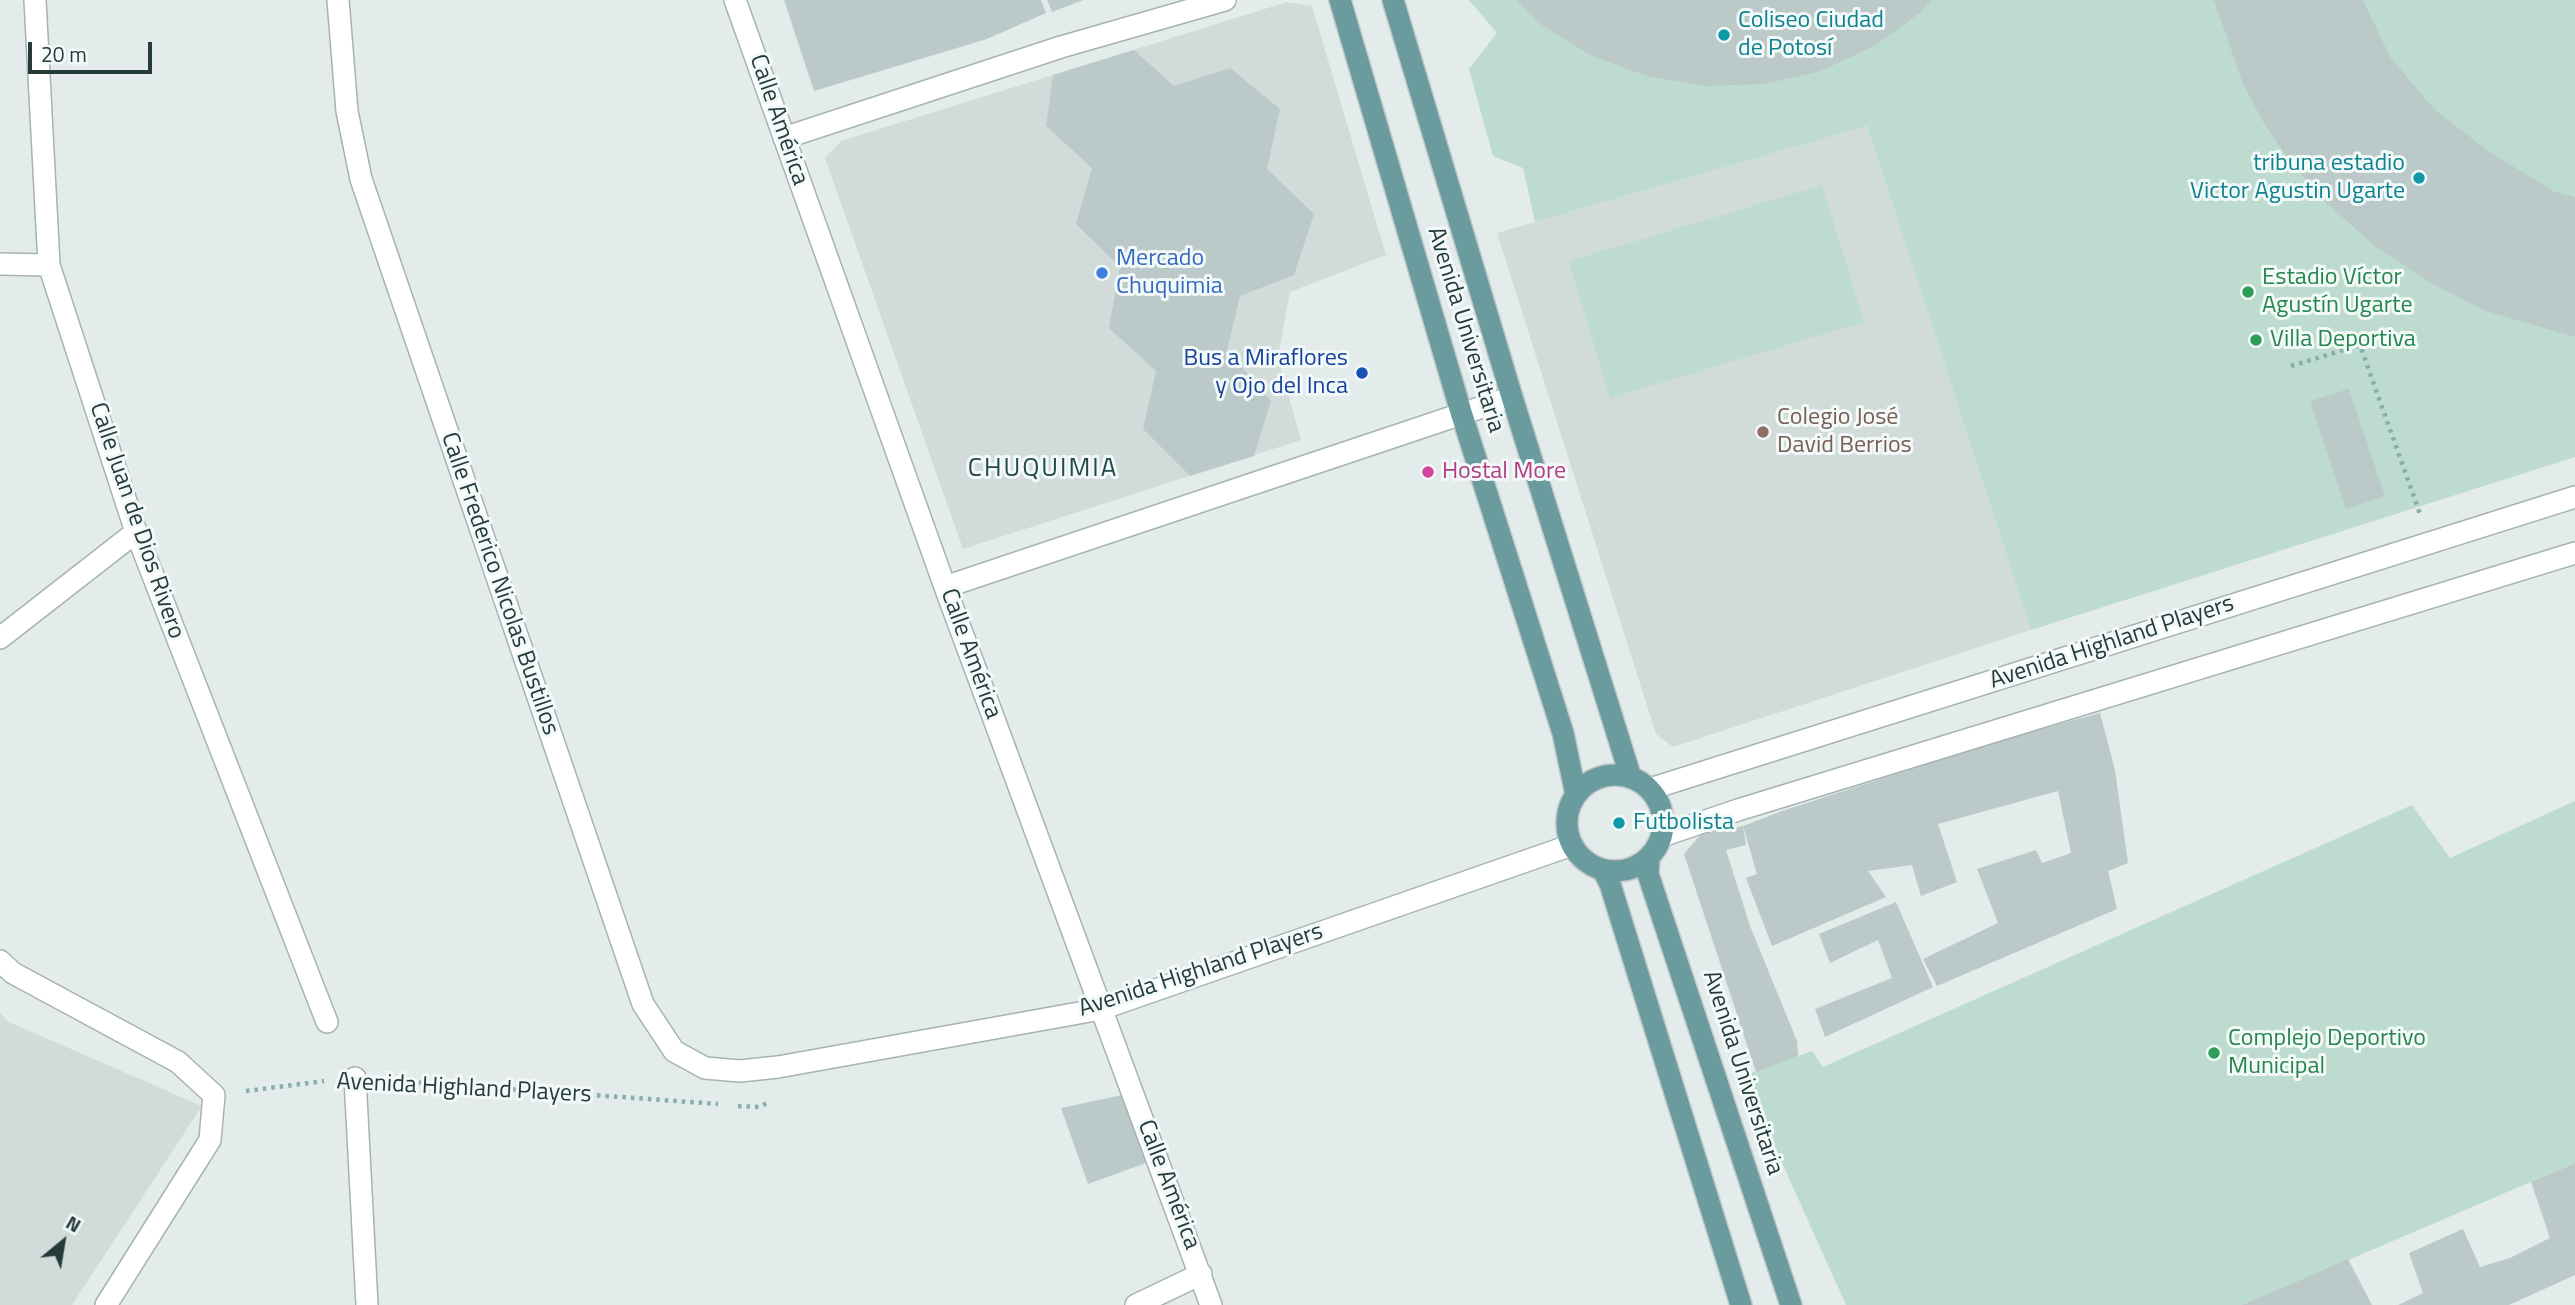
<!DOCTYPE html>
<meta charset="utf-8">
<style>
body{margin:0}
#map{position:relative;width:2575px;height:1305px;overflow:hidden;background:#e3eceb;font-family:"Titillium Web",sans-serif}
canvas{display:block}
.north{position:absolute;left:28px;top:1207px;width:70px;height:70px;-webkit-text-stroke:5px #f3f9f8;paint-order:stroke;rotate:30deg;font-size:19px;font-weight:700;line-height:28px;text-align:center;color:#243b3c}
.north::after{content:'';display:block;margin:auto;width:24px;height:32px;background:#243b3c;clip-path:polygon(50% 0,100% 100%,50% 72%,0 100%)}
.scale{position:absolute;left:28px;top:42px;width:124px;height:32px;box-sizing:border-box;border:4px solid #243b3c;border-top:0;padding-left:9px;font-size:21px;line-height:24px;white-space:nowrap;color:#243b3c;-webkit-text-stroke:5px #f3f9f8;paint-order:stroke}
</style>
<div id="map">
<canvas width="2575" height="1305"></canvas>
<div class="north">N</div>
<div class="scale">20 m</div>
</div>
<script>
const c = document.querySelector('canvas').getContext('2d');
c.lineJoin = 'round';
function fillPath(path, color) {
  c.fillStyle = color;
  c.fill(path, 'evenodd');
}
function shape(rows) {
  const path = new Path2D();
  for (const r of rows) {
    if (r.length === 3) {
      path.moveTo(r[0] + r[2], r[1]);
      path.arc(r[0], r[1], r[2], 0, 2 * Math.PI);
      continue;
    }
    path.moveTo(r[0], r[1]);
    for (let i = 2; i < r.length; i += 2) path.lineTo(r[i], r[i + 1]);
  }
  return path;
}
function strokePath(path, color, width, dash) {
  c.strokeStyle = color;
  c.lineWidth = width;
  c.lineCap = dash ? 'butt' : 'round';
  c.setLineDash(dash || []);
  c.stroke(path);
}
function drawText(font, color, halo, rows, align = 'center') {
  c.font = font + ' "Titillium Web",sans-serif';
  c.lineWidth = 6;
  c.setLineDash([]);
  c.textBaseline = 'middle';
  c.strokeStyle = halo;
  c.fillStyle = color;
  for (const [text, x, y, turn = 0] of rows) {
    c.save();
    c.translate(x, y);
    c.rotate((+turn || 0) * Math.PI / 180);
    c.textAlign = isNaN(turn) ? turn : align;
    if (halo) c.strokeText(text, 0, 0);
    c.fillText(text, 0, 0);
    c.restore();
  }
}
fillPath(shape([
 [1287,2,1312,6,1386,255,1290,292,1278,357,1301,440,963,549,825,158,841,141],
 [1867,126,2031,630,1673,747,1656,734,1497,233],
 [0,1013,9,1022,202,1106,72,1305,0,1305]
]), '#d1dcda');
fillPath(shape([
 [1469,0,2575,0,2575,457,2031,630,1867,126,1535,222,1523,168,1493,156,1469,69,1497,33],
 [1822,185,1864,322,1610,398,1569,261],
 [2575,801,2575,1163,2243,1305,1846,1305,1743,1076,1812,1051,1823,1067,2412,805,2450,858]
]), '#bddccf');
fillPath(shape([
 [784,0,1041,0,1046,13,987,39,814,91],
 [1047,0,1083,0,1052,12],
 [1516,0,1932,0,1921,12,1874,46,1821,71,1764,84,1705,86,1647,76,1592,56,1542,25],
 [2214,0,2363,0,2390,57,2435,110,2491,153,2555,192,2575,197,2575,337,2486,311,2431,283,2375,246,2323,200,2293,165,2266,127,2243,84],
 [1134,50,1174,86,1230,68,1280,109,1267,169,1314,214,1294,275,1240,296,1227,350,1271,401,1254,456,1190,476,1143,429,1156,371,1109,328,1120,267,1076,224,1092,168,1046,126,1053,75],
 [2349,389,2385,496,2346,509,2310,401],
 [2100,713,2115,770,2128,863,2108,871,2117,909,1937,986,1923,959,1998,923,1977,869,2036,850,2042,863,2071,853,2058,791,1938,824,1957,882,1921,896,1912,865,1868,871,1886,897,1772,946,1746,878,1757,874,1743,826,1746,845,1726,850,1750,926,1797,1041,1798,1056,1756,1072,1684,854,1702,833,1743,826,1782,811,1998,741],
 [1896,902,1933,987,1825,1037,1815,1009,1892,978,1878,940,1830,963,1819,934],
 [1122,1095,1146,1163,1088,1184,1061,1108],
 [2575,1163,2575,1275,2509,1305,2398,1305,2423,1293,2409,1253,2463,1229,2480,1267,2510,1258,2550,1238,2531,1182],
 [2348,1259,2372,1305,2242,1305,2289,1285]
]), '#bbc9c8');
const street = shape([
 [35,0,49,265,136,532,327,1022],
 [338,0,347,111,361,179,643,1004,674,1051,705,1068,740,1071,778,1067,1101,1009,1572,845],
 [735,0,945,587,1211,1305],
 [784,138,1061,47,1225,0],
 [0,264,49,265],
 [945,587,1512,397],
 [0,638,136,532],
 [1650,789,2575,497],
 [1662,836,1738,810,2575,553],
 [0,961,13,973,178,1062,214,1095,210,1140,106,1305],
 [355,1078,367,1305],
 [1136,1305,1201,1274]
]);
const primary = shape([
 [1340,0,1461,412,1563,733,1576,795],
 [1393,0,1512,397,1631,778],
 [1615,823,48],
 [1649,858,1648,874,1791,1305],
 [1603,870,1610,884,1741,1305]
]);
strokePath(street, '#a6b3b3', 24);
strokePath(primary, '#c2c8c8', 24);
strokePath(shape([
 [2291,366,2360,345,2420,514],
 [385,1080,718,1104],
 [246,1091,324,1081],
 [738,1106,759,1107,769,1102]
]), '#85aead', 4.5, [3.5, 5]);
strokePath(street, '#fff', 21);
strokePath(primary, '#6a9c9f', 21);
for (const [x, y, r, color] of [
 [1724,35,7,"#0f9aa8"],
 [2419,178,7,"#0f9aa8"],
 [1102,273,7,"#3f7fe0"],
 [2248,292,7,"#2e9e5b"],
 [2256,340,7,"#2e9e5b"],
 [1362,373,7,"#1a4fb4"],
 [1763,432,7,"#8d6e63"],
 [1428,472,7,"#d1479c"],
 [1619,823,7,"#0f9aa8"],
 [2214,1053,7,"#2e9e5b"]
]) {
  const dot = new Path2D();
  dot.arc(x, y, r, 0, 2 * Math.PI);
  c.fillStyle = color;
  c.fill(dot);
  strokePath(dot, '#f3f9f8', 2.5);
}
drawText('24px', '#0d838f', '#f3f9f8', [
 ["Coliseo Ciudad",1738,21],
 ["de Potosí",1738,49],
 ["tribuna estadio",2405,164,"right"],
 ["Victor Agustin Ugarte",2405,192,"right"],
 ["Futbolista",1633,823]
], 'left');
drawText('24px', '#243b3c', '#f3f9f8', [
 ["Calle América",778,120,71],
 ["Avenida Universitaria",1465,330,73],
 ["Calle Juan de Dios Rivero",136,521,71],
 ["Calle Frederico Nicolas Bustillos",499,584,71],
 ["Avenida Highland Players",2112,643,-18],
 ["Calle América",970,654,70],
 ["Avenida Highland Players",1201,971,-18],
 ["Avenida Universitaria",1742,1073,72],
 ["Avenida Highland Players",464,1089,3],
 ["Calle América",1168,1185,69]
]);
drawText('24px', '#366cbe', '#f3f9f8', [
 ["Mercado",1116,259],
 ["Chuquimia",1116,287]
], 'left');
drawText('24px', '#27864d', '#f3f9f8', [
 ["Estadio Víctor",2262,278],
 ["Agustín Ugarte",2262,306],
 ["Villa Deportiva",2270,340],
 ["Complejo Deportivo",2228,1039],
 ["Municipal",2228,1067]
], 'left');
drawText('24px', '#164399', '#f3f9f8', [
 ["Bus a Miraflores",1348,359],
 ["y Ojo del Inca",1348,387]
], 'right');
drawText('24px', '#785e54', '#f3f9f8', [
 ["Colegio José",1777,418],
 ["David Berrios",1777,446]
], 'left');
drawText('24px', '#b23c85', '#f3f9f8', [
 ["Hostal More",1442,472]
], 'left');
c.letterSpacing = '2px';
drawText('26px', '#214a4d', '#f3f9f8', [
 ["CHUQUIMIA",1043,470]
]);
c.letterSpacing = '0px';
</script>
